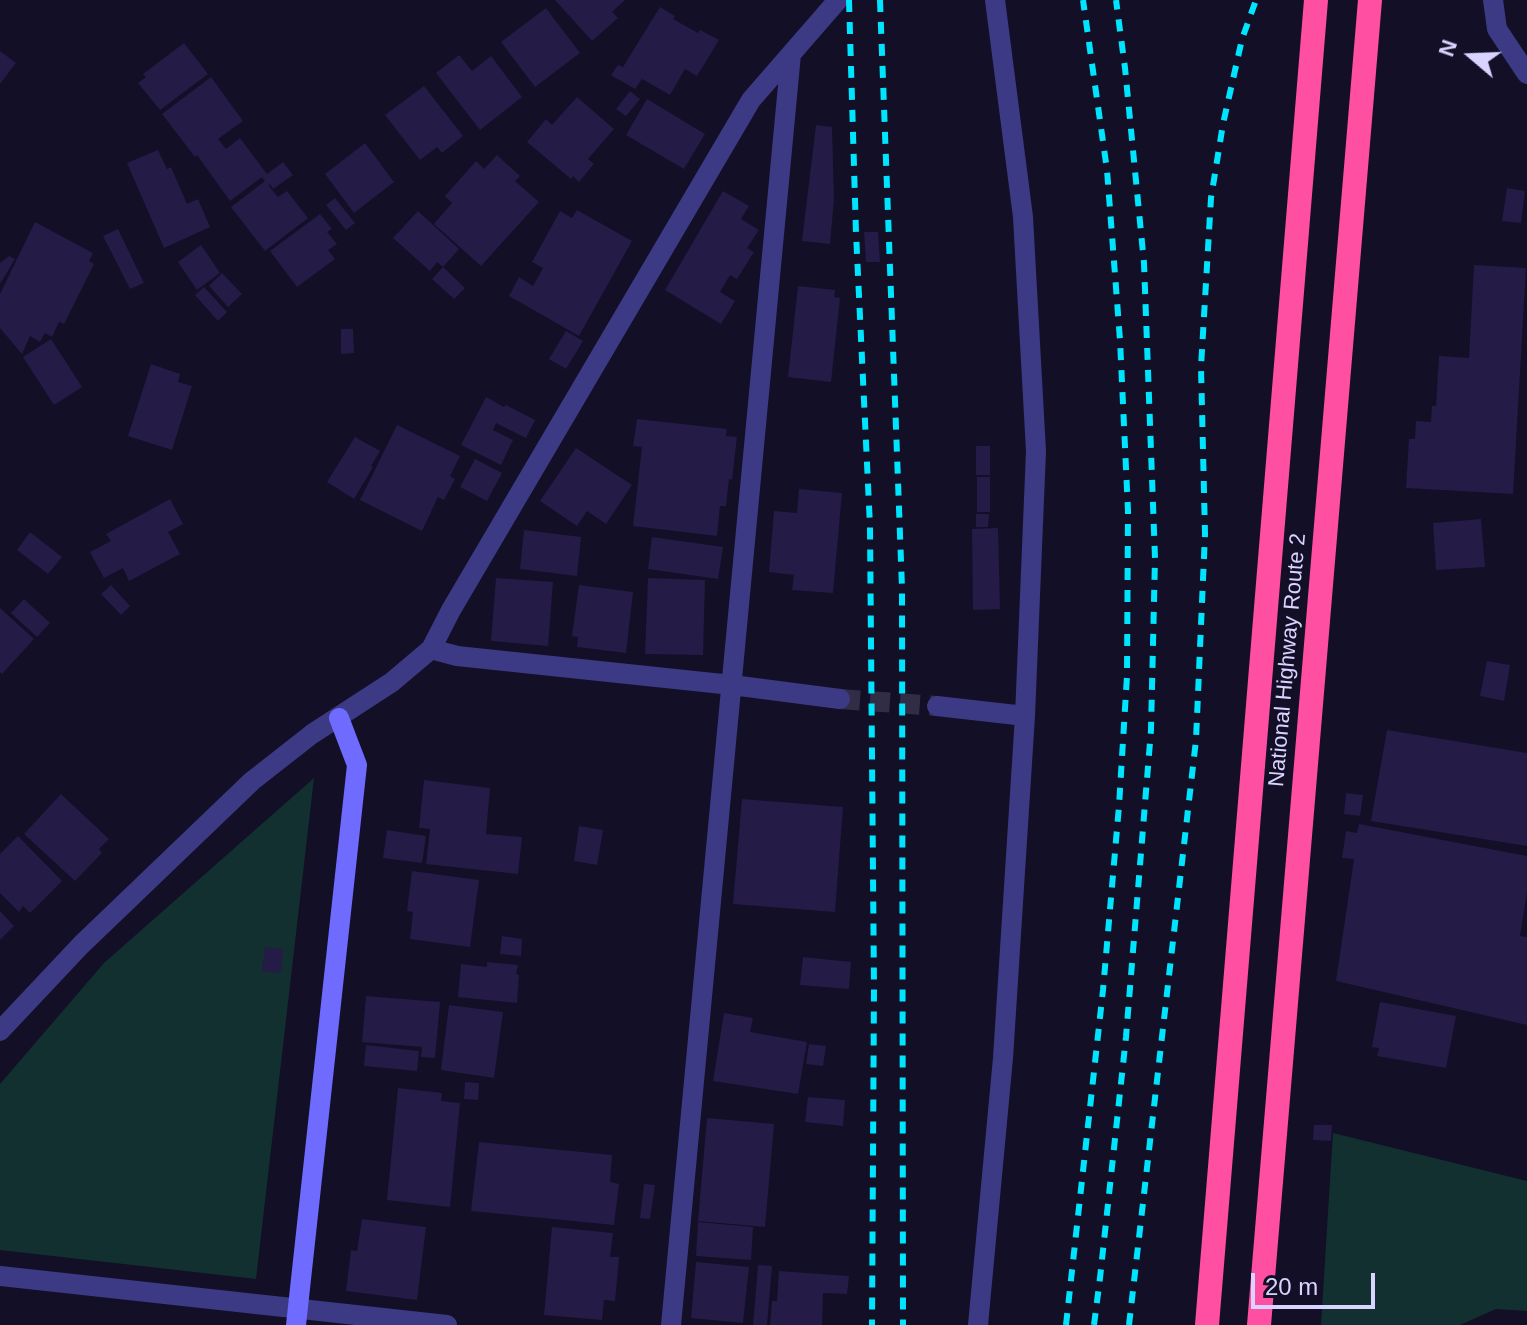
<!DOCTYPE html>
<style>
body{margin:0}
#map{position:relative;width:1527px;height:1325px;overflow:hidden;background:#130f26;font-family:Helvetica,sans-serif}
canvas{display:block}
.north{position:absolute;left:1431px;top:16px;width:80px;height:80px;-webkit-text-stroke:6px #130f26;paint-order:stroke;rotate:289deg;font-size:22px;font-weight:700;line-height:32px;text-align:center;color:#d9d4ff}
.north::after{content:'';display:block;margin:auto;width:28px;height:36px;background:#d9d4ff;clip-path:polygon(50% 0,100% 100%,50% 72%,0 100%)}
.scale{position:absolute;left:1251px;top:1273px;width:124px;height:36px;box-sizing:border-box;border:4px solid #d9d4ff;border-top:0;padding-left:10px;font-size:24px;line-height:28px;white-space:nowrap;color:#d9d4ff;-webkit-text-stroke:6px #130f26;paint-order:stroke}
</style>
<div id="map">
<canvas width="1527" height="1325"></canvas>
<div class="north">N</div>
<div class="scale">20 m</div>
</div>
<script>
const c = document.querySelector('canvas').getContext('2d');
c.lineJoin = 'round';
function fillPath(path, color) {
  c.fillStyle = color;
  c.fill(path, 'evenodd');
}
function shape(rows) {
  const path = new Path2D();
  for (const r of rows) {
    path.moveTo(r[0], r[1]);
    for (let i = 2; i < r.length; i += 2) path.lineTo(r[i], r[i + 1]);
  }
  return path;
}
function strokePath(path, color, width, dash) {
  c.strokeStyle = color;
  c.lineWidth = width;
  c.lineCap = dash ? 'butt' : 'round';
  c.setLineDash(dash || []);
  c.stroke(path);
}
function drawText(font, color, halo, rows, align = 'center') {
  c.font = font + ' Helvetica,sans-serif';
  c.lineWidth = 6;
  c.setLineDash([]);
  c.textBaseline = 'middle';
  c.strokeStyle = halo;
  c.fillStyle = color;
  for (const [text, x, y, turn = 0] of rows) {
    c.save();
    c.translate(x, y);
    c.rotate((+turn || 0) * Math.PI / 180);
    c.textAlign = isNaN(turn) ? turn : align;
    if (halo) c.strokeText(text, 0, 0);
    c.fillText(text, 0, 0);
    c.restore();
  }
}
fillPath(shape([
 [314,778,256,1279,0,1250,0,1084,104,963],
 [1333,1133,1527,1181,1527,1311,1496,1309,1460,1325,1321,1325]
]), '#12302f');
fillPath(shape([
 [555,0,625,0,612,12,618,18,592,41],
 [660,7,675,16,673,19,698,33,700,30,719,40,697,76,685,69,670,95,642,79,635,89,611,75,618,65,623,67],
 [546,8,580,53,535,87,501,42],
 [184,43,208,74,160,110,138,83,146,77,143,74],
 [0,51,16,63,0,84],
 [459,55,472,71,491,56,522,97,480,130,436,73],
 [211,77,243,121,218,139,226,149,240,138,267,174,283,162,293,175,273,189,270,184,269,186,278,197,287,191,308,218,265,251,231,207,265,181,262,177,230,201,197,155,195,157,162,114],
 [424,86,463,136,442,153,437,147,420,160,385,115],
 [630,91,640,99,626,116,616,109],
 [577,97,614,129,588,159,594,164,579,182,573,176,571,179,527,142,546,119,552,125],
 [647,99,705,134,684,169,626,135],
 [816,125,832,127,834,199,830,244,802,241],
 [365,143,394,182,354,213,325,174],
 [158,150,167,169,171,167,187,204,198,199,210,227,164,248,127,163],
 [497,155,520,176,515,181,539,202,481,266,434,224,452,203,445,196,476,161,484,169],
 [1507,188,1525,191,1521,223,1502,221],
 [723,191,749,206,741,219,759,230,747,248,754,252,737,279,730,275,720,292,735,301,721,324,665,290],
 [335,198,355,223,346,230,326,205],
 [577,210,632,241,579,336,509,296,519,277,533,286,543,268,532,262,560,211,572,218],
 [418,211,459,249,443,267,437,262,430,271,393,238],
 [320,214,332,229,327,232,337,244,328,250,335,259,297,287,270,251],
 [35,222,93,253,89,261,94,264,64,324,59,322,52,337,45,333,40,342,30,336,22,354,0,328,0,294],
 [118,229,144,283,130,289,103,236],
 [864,232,878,232,880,262,866,262],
 [201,245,220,273,197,290,178,262],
 [9,256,15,259,0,284,0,263],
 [1474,265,1526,268,1513,494,1406,488,1409,439,1415,439,1416,421,1431,422,1432,406,1436,406,1439,356,1469,358],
 [443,267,465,288,454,299,432,279],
 [222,273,242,294,228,307,209,286],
 [798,286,835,290,834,297,840,298,831,382,788,377],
 [204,287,227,312,218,321,195,295],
 [341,329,353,329,354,353,341,354],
 [566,331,583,341,566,369,549,359],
 [51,339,82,387,54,405,23,357],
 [151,364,180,374,178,382,192,386,172,450,128,436],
 [486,397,504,407,506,405,535,420,526,438,496,423,493,430,513,440,501,465,461,445],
 [637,419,727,429,726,436,737,437,732,480,729,479,726,506,720,506,717,536,633,526,642,447,633,446],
 [397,425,460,456,450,476,455,479,444,500,438,497,422,531,360,500],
 [355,437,380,451,371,466,373,467,354,499,327,482],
 [976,446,990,446,990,475,976,475],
 [576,448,632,485,606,524,587,511,577,526,540,501],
 [475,459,502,473,487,501,460,487],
 [977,477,990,477,990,512,977,512],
 [799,489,842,493,833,593,792,590,794,575,769,572,774,511,797,513],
 [170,499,183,524,168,532,180,554,129,581,123,568,104,578,90,552,111,541,106,534],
 [976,514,989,514,988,527,976,527],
 [1481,519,1485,567,1436,570,1433,523],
 [998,528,1000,609,973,610,972,529],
 [524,530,581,537,577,576,520,569],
 [30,532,62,557,48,574,17,550],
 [652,537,723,547,718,579,648,569],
 [496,578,553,582,548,646,491,641],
 [648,578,705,580,703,655,645,654],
 [111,585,130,606,121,615,101,594],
 [579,585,633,592,626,653,577,647,578,637,572,636],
 [24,599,50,623,37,637,11,613],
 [0,608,34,639,2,674,0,672],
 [1487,661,1510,665,1504,701,1480,696],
 [1387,730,1527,753,1527,846,1371,821],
 [424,780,490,788,486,834,522,837,518,874,426,864,430,829,419,828],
 [1346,793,1363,795,1360,816,1344,814],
 [61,794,109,839,99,849,102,853,75,881,24,834],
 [742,799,843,807,835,912,733,904],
 [1359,824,1527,856,1527,892,1520,936,1527,937,1527,1025,1336,981,1354,859,1342,858,1346,831,1357,833],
 [579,826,603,830,597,865,574,861],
 [387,830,426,836,422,863,383,858],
 [18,836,62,881,30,913,23,906,19,912,0,893,0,854],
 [412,871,479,880,470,947,410,939,413,912,407,911],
 [0,911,14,926,0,940],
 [502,936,522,939,521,956,500,954],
 [265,947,283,949,281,973,262,971],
 [803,957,851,962,849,989,800,985],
 [487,962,518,965,516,974,519,975,517,1003,458,997,461,964,487,967],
 [366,996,440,1002,435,1058,421,1057,422,1047,362,1042],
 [1380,1002,1456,1016,1446,1068,1377,1056,1379,1048,1372,1047],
 [449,1005,503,1012,494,1078,441,1070],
 [724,1013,753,1018,750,1032,807,1042,798,1094,713,1081],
 [809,1044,826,1046,823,1066,806,1064],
 [366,1045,419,1051,417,1071,364,1066],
 [465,1082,479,1083,478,1100,464,1099],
 [398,1088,442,1093,441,1101,460,1103,450,1207,387,1200],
 [808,1097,845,1100,843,1126,805,1122],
 [707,1118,774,1124,765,1227,698,1221],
 [1314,1125,1332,1125,1331,1141,1313,1140],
 [479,1142,612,1155,610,1182,619,1184,614,1225,471,1211],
 [644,1184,655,1185,650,1219,640,1218],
 [362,1219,426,1227,417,1300,346,1291,351,1250,357,1251],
 [698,1222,753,1227,751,1260,696,1256],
 [552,1227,613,1233,610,1257,619,1257,615,1301,604,1300,602,1320,544,1315],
 [696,1262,749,1267,743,1323,691,1318],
 [758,1265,772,1266,767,1325,753,1325],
 [779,1271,849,1276,847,1294,823,1293,822,1325,770,1325,772,1301,777,1301]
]), '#241b47');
strokePath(shape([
 [840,699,937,706]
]), '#312d47', 20, [20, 10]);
strokePath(shape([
 [1493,0,1497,29,1527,74],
 [431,649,457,656,732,685,840,699],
 [937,706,1025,716],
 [0,1031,81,945,252,781,312,734,392,682,431,649,451,610,751,100,838,0],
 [0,1276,447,1325],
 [671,1325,791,54],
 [978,1325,1003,1058,1025,716,1036,451,1023,217,995,0]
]), '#3d3a85', 20);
strokePath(shape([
 [296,1325,357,765,339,718]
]), '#6f6bff', 20);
strokePath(shape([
 [1207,1325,1316,0],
 [1259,1325,1370,0]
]), '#ff4fa3', 24);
strokePath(shape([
 [849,0,856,233,870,526,874,987,872,1325],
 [880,0,902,588,903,1325],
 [1066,1325,1103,990,1119,806,1127,676,1128,511,1120,340,1107,170,1083,0],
 [1094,1325,1100,1278,1126,1037,1151,730,1155,558,1144,263,1125,68,1116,0],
 [1129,1325,1196,740,1205,534,1201,367,1211,198,1223,124,1242,39,1256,0]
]), '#00e5ff', 6, [12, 10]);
drawText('22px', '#d9d4ff', '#130f26', [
 ["National Highway Route 2",1288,660,-85]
]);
</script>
